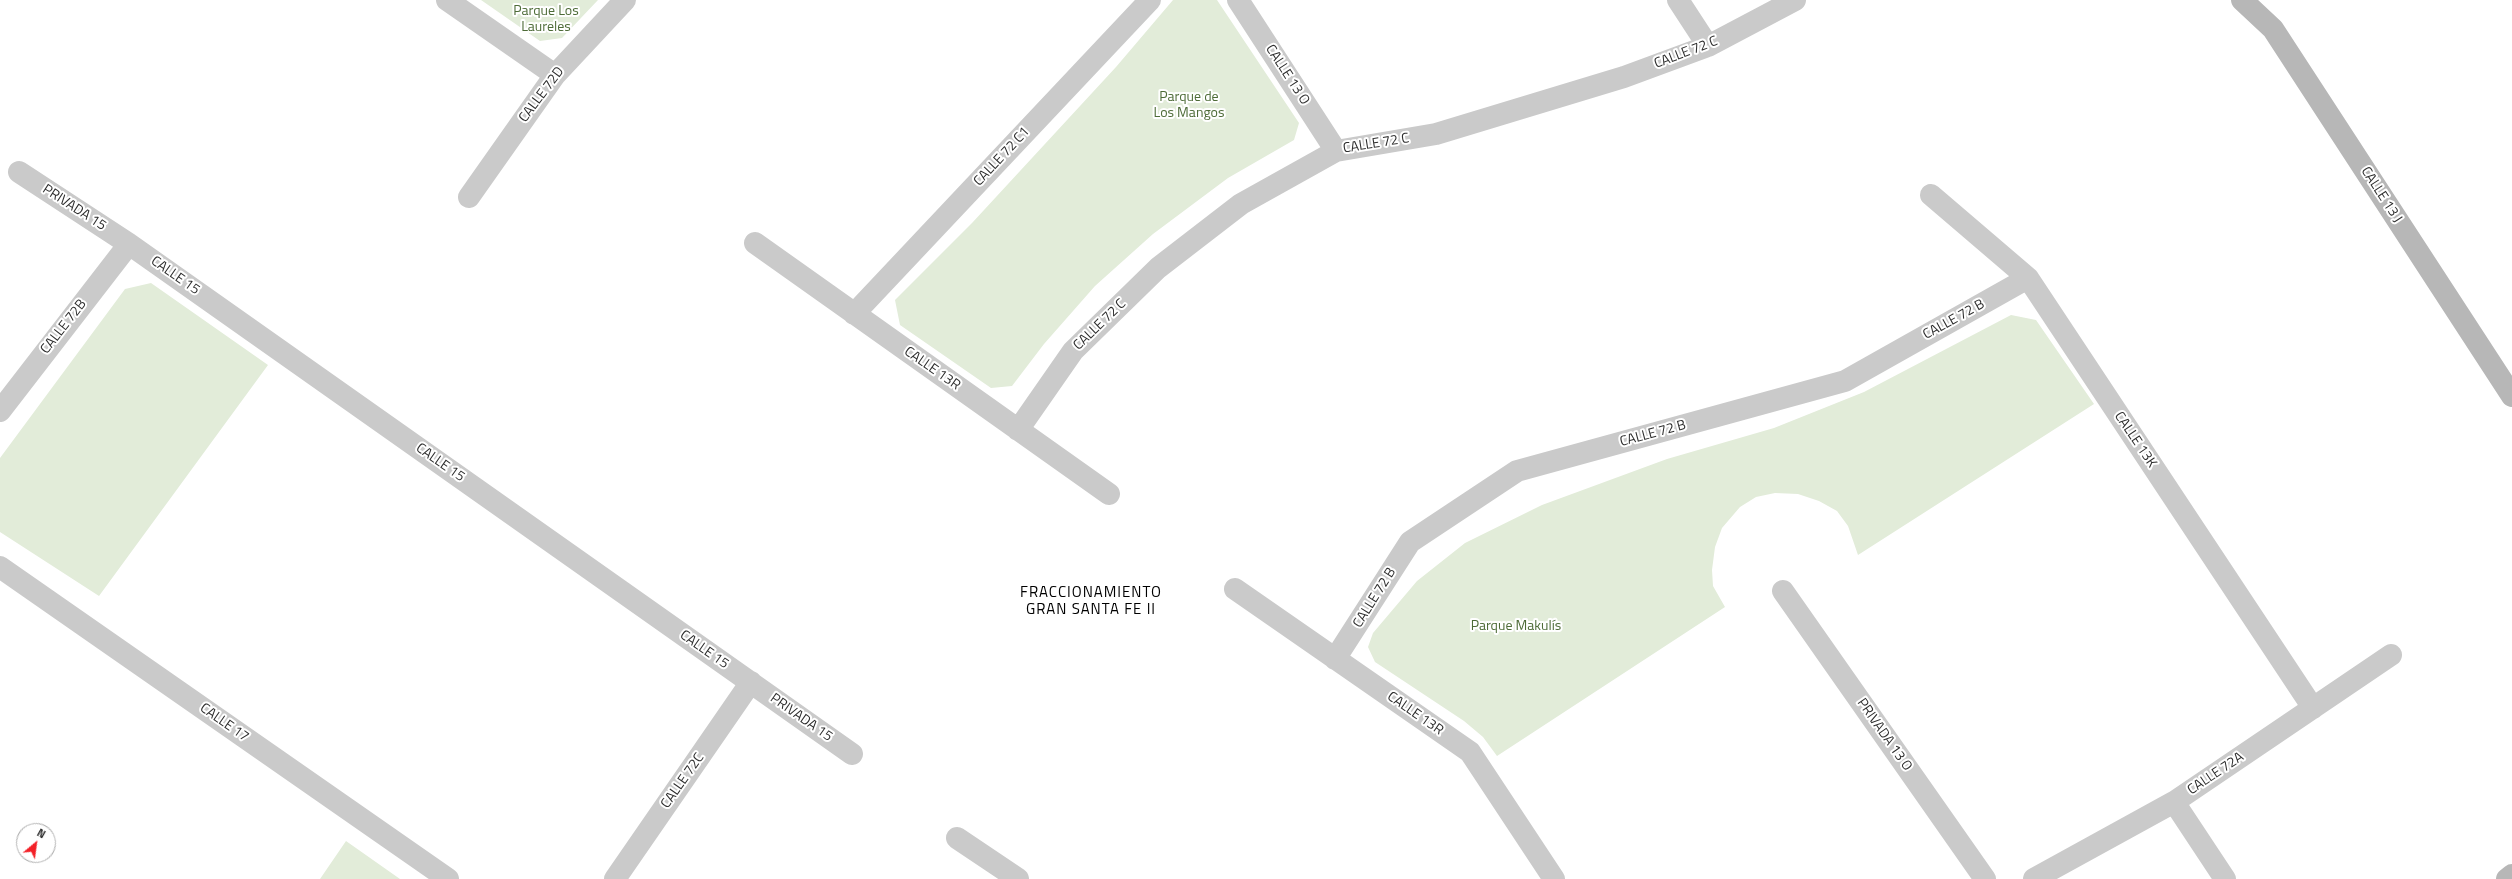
<!DOCTYPE html>
<meta charset="utf-8">
<style>
body{margin:0}
#map{position:relative;width:2512px;height:879px;overflow:hidden;background:#fff;font-family:"Titillium Web",sans-serif}
canvas{display:block}
.north{position:absolute;left:16px;top:823px;width:40px;height:40px;box-sizing:border-box;background:#fff;border:1px solid #ababab;border-radius:50%;rotate:29deg;font-size:11px;font-weight:700;line-height:16px;text-align:center;color:#2d2d2d}
.north::after{content:'';display:block;margin:auto;width:14px;height:18px;background:#f32027;clip-path:polygon(50% 0,100% 100%,50% 72%,0 100%)}
</style>
<div id="map">
<canvas width="2512" height="879"></canvas>
<div class="north">N</div>
</div>
<script>
const c = document.querySelector('canvas').getContext('2d');
c.lineJoin = 'round';
function fillPath(path, color) {
  c.fillStyle = color;
  c.fill(path, 'evenodd');
}
function shape(rows) {
  const path = new Path2D();
  for (const r of rows) {
    path.moveTo(r[0], r[1]);
    for (let i = 2; i < r.length; i += 2) path.lineTo(r[i], r[i + 1]);
  }
  return path;
}
function strokePath(path, color, width, dash) {
  c.strokeStyle = color;
  c.lineWidth = width;
  c.lineCap = dash ? 'butt' : 'round';
  c.setLineDash(dash || []);
  c.stroke(path);
}
function drawText(font, color, halo, rows, align = 'center') {
  c.font = font + ' "Titillium Web",sans-serif';
  c.lineWidth = 4;
  c.setLineDash([]);
  c.textBaseline = 'middle';
  c.strokeStyle = halo;
  c.fillStyle = color;
  for (const [text, x, y, turn = 0] of rows) {
    c.save();
    c.translate(x, y);
    c.rotate((+turn || 0) * Math.PI / 180);
    c.textAlign = isNaN(turn) ? turn : align;
    if (halo) c.strokeText(text, 0, 0);
    c.fillText(text, 0, 0);
    c.restore();
  }
}
fillPath(shape([
 [481,0,598,0,562,38,540,41],
 [1173,0,1217,0,1299,123,1294,140,1228,178,1153,234,1095,286,1044,344,1012,386,991,388,900,325,895,300,972,223,1116,67],
 [151,283,268,365,99,596,0,532,0,458,125,289],
 [2011,315,2036,320,2094,404,1858,555,1848,526,1837,511,1819,501,1798,494,1775,493,1756,497,1740,507,1722,528,1715,547,1712,570,1713,586,1725,607,1497,756,1483,737,1464,721,1375,662,1368,647,1373,633,1417,581,1465,543,1542,505,1667,459,1774,428,1864,392],
 [346,841,400,879,320,879]
]), '#e2ecd9');
strokePath(shape([
 [447,0,555,75],
 [1238,0,1336,151],
 [1678,0,1708,46],
 [19,172,129,244,852,754],
 [1931,195,2028,278,2313,708],
 [469,197,555,75,625,0],
 [755,243,1109,494],
 [854,314,1150,0],
 [0,411,129,244],
 [1018,430,1073,351,1158,268,1241,204,1336,151,1436,134,1624,77,1708,46,1795,0],
 [0,567,448,879],
 [1235,589,1470,752,1554,879],
 [1783,591,1985,879],
 [1335,659,1410,542,1517,471,1845,381,2028,278],
 [2174,802,2225,879],
 [957,838,1018,879],
 [615,879,751,682],
 [2034,879,2174,802,2391,655]
]), '#cacaca', 22);
strokePath(shape([
 [2242,0,2273,29,2512,396],
 [2507,879,2512,875]
]), '#b7b7b7', 22);
drawText('14px', '#4d6b37', '#fff', [
 ["Parque Los",546,12],
 ["Laureles",546,28],
 ["Parque de",1189,98],
 ["Los Mangos",1189,114],
 ["Parque Makulís",1516,627]
]);
drawText('14px', '#2d2d2d', '#fff', [
 ["CALLE 72 C",1686,53,-21],
 ["CALLE 13 O",1287,75,57],
 ["CALLE 72D",542,95,-53],
 ["CALLE 72 C",1376,144,-9],
 ["CALLE 72 C1",1002,157,-47],
 ["CALLE 13 J",2381,195,57],
 ["PRIVADA 15",74,208,33],
 ["CALLE 15",175,276,35],
 ["CALLE 72 B",1954,320,-29],
 ["CALLE 72 C",1100,325,-44],
 ["CALLE 72B",64,327,-52],
 ["CALLE 13R",932,369,35],
 ["CALLE 72 B",1653,434,-15],
 ["CALLE 13K",2135,440,56],
 ["CALLE 15",440,463,35],
 ["CALLE 72 B",1375,598,-58],
 ["CALLE 15",704,650,35],
 ["CALLE 13R",1415,714,35],
 ["PRIVADA 15",801,718,35],
 ["CALLE 17",224,723,35],
 ["PRIVADA 13 O",1884,735,55],
 ["CALLE 72A",2216,774,-34],
 ["CALLE 72C",683,781,-55]
]);
c.letterSpacing = '1px';
drawText('15px', '#000', '#fff', [
 ["FRACCIONAMIENTO",1091,593],
 ["GRAN SANTA FE II",1091,610]
]);
c.letterSpacing = '0px';
</script>
